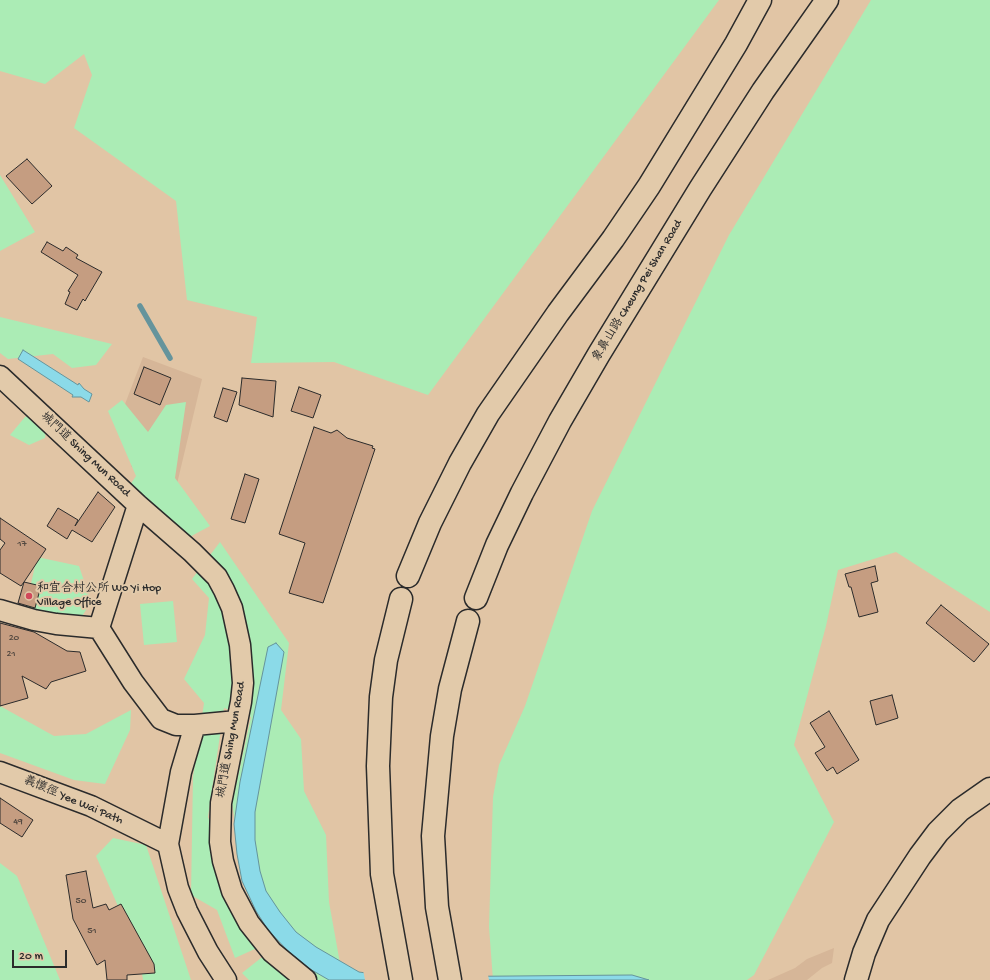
<!DOCTYPE html>
<meta charset="utf-8">
<style>
body{margin:0}
#map{position:relative;width:990px;height:980px;overflow:hidden;background:#e1c5a5;font-family:"Gochi Hand",sans-serif}
canvas{display:block}
.scale{position:absolute;left:12px;top:950px;width:55px;height:18px;box-sizing:border-box;border:2px solid #2b2b2b;border-top:0;padding-left:5px;font-size:12px;line-height:14px;white-space:nowrap;color:#2b2b2b;-webkit-text-stroke:3px #e2caaa;paint-order:stroke}
</style>
<div id="map">
<canvas width="990" height="980"></canvas>
<div class="scale">20 m</div>
</div>
<script>
const c = document.querySelector('canvas').getContext('2d');
c.lineJoin = 'round';
function fillPath(path, color) {
  c.fillStyle = color;
  c.fill(path, 'evenodd');
}
function shape(rows) {
  const path = new Path2D();
  for (const r of rows) {
    path.moveTo(r[0], r[1]);
    for (let i = 2; i < r.length; i += 2) path.lineTo(r[i], r[i + 1]);
  }
  return path;
}
function strokePath(path, color, width, dash) {
  c.strokeStyle = color;
  c.lineWidth = width;
  c.lineCap = dash ? 'butt' : 'round';
  c.setLineDash(dash || []);
  c.stroke(path);
}
function drawText(font, color, halo, rows, align = 'center') {
  c.font = font + ' "Gochi Hand","LXGW WenKai TC",sans-serif';
  c.lineWidth = 4;
  c.setLineDash([]);
  c.textBaseline = 'middle';
  c.strokeStyle = halo;
  c.fillStyle = color;
  for (const [text, x, y, turn = 0] of rows) {
    c.save();
    c.translate(x, y);
    c.rotate((+turn || 0) * Math.PI / 180);
    c.textAlign = isNaN(turn) ? turn : align;
    if (halo) c.strokeText(text, 0, 0);
    c.fillText(text, 0, 0);
    c.restore();
  }
}
fillPath(shape([
 [143,357,202,379,176,488,151,483,131,466,135,461,117,425],
 [834,948,832,963,822,968,807,980,768,980,795,968,807,959]
]), '#d6b698');
fillPath(shape([
 [0,0,719,0,428,395,334,362,251,363,257,317,187,300,176,201,74,128,92,75,84,54,45,84,0,71],
 [871,0,990,0,990,612,896,552,838,570,826,626,794,745,834,822,754,975,747,980,493,980,489,927,493,797,499,765,525,706,592,511,729,235],
 [0,175,35,232,0,251],
 [0,317,112,344,96,365,72,368,53,354,8,359,0,353],
 [122,400,148,432,166,405,186,402,175,478,210,526,182,541,130,485,136,476,108,411],
 [48,407,45,438,29,445,10,435,25,417],
 [220,542,289,643,281,710,301,739,304,791,326,835,329,902,343,980,249,980,242,973,261,958,294,949,242,868,232,803,251,717,224,708,208,817,257,948,235,958,217,910,191,895,193,777,204,703,184,679,205,635,209,598,192,579],
 [37,557,79,566,91,602,69,637,23,619],
 [173,601,177,642,144,645,140,604],
 [0,706,54,736,86,734,131,710,130,730,105,784,74,780,0,753],
 [113,838,146,845,191,980,143,980,139,954,96,856],
 [0,863,17,876,60,980,0,980]
]), '#abecb5');
const water = shape([
 [23,350,78,385,79,383,84,389,92,394,89,402,81,397,72,397,73,395,18,359,23,350],
 [276,643,284,652,255,812,255,840,260,871,266,891,280,912,296,932,316,947,359,972,395,977,632,975,649,980,329,980,310,969,289,952,268,930,256,911,242,881,237,854,234,824,240,782,268,647,276,643]
]);
fillPath(water, '#8bdae8');
strokePath(water, '#65949c', 1);
fillPath(shape([
 [363,970,395,975,488,975,489,980,365,980]
]), '#e1c5a5');
strokePath(shape([
 [140,306,170,358]
]), '#65949c', 5.5);
const building = shape([
 [27,159,52,186,32,204,6,176,27,159],
 [47,242,63,251,66,247,78,255,76,258,102,272,85,301,83,299,77,310,65,304,70,292,68,291,78,275,41,252,47,242],
 [144,367,171,378,160,405,134,394,144,367],
 [242,378,276,381,273,417,239,405,242,378],
 [299,387,321,395,313,418,291,411,299,387],
 [223,388,237,392,227,422,214,417,223,388],
 [314,427,331,433,337,430,347,438,373,446,372,448,375,449,323,603,289,593,305,543,279,534,314,427],
 [245,474,259,479,245,523,231,519,245,474],
 [98,492,115,507,92,542,72,530,67,539,47,526,58,508,78,520,75,526,98,492],
 [0,518,46,549,24,582,41,586,35,608,18,603,24,582,21,586,0,573,0,550,5,543,0,539,0,518],
 [875,566,878,581,871,583,878,612,859,617,851,587,849,587,845,574,875,566],
 [941,605,989,644,974,662,926,623,941,605],
 [0,623,34,632,67,651,80,652,86,671,51,682,46,689,22,676,28,698,0,706,0,623],
 [892,695,898,718,876,725,870,701,892,695],
 [829,711,859,760,837,774,833,767,827,771,815,753,825,747,810,723,829,711],
 [0,798,33,820,22,837,0,823,0,798],
 [86,871,93,908,106,904,109,910,121,904,154,964,155,973,127,975,127,980,107,980,105,960,97,965,73,919,66,875,86,871]
]);
fillPath(building, '#c59d81');
strokePath(building, '#2b2b2b', 1);
const street = shape([
 [0,376,138,505,192,552,217,577,224,590,232,608,240,645,243,683,241,702,221,803,220,842,223,861,232,891,249,923,272,952,306,980],
 [138,505,99,628,133,682,161,719,176,725,195,725,181,772,168,844,178,888,187,911,208,952,226,980],
 [0,610,34,620,56,624,99,628],
 [195,725,237,721],
 [0,772,91,806,168,844]
]);
const primary = shape([
 [856,980,864,953,878,920,920,856,938,832,960,810,990,789]
]);
const highway = shape([
 [408,576,430,523,460,463,488,414,558,313,613,239,649,186,736,44,760,0],
 [476,598,497,545,522,493,560,421,599,354,700,189,763,91,827,0],
 [401,599,386,660,381,697,378,766,382,874,401,980],
 [450,980,437,907,433,836,442,736,450,689,468,621]
]);
strokePath(street, '#2b2b2b', 23);
strokePath(primary, '#2b2b2b', 25);
strokePath(highway, '#2b2b2b', 25);
strokePath(street, '#e2caaa', 20);
strokePath(primary, '#e2caaa', 22);
strokePath(highway, '#e2caaa', 22);
for (const [x, y, r, color] of [
 [29,596,4,"#d1495b"]
]) {
  const dot = new Path2D();
  dot.arc(x, y, r, 0, 2 * Math.PI);
  c.fillStyle = color;
  c.fill(dot);
  strokePath(dot, '#e2caaa', 1.5);
}
drawText('10px', '#524840', null, [
 ["17",22,544],
 ["20",14,638],
 ["21",11,654],
 ["49",18,822],
 ["50",81,901],
 ["51",92,931]
]);
drawText('12px', '#2b2b2b', '#e2caaa', [
 ["象鼻山路 Cheung Pei Shan Road",638,291,-59],
 ["城門道 Shing Mun Road",85,455,43],
 ["城門道 Shing Mun Road",232,740,-80],
 ["義懷徑 Yee Wai Path",73,801,23]
]);
drawText('12px', '#2b2b2b', '#e2caaa', [
 ["和宜合村公所 Wo Yi Hop",37,589],
 ["Village Office",37,603]
], 'left');
</script>
